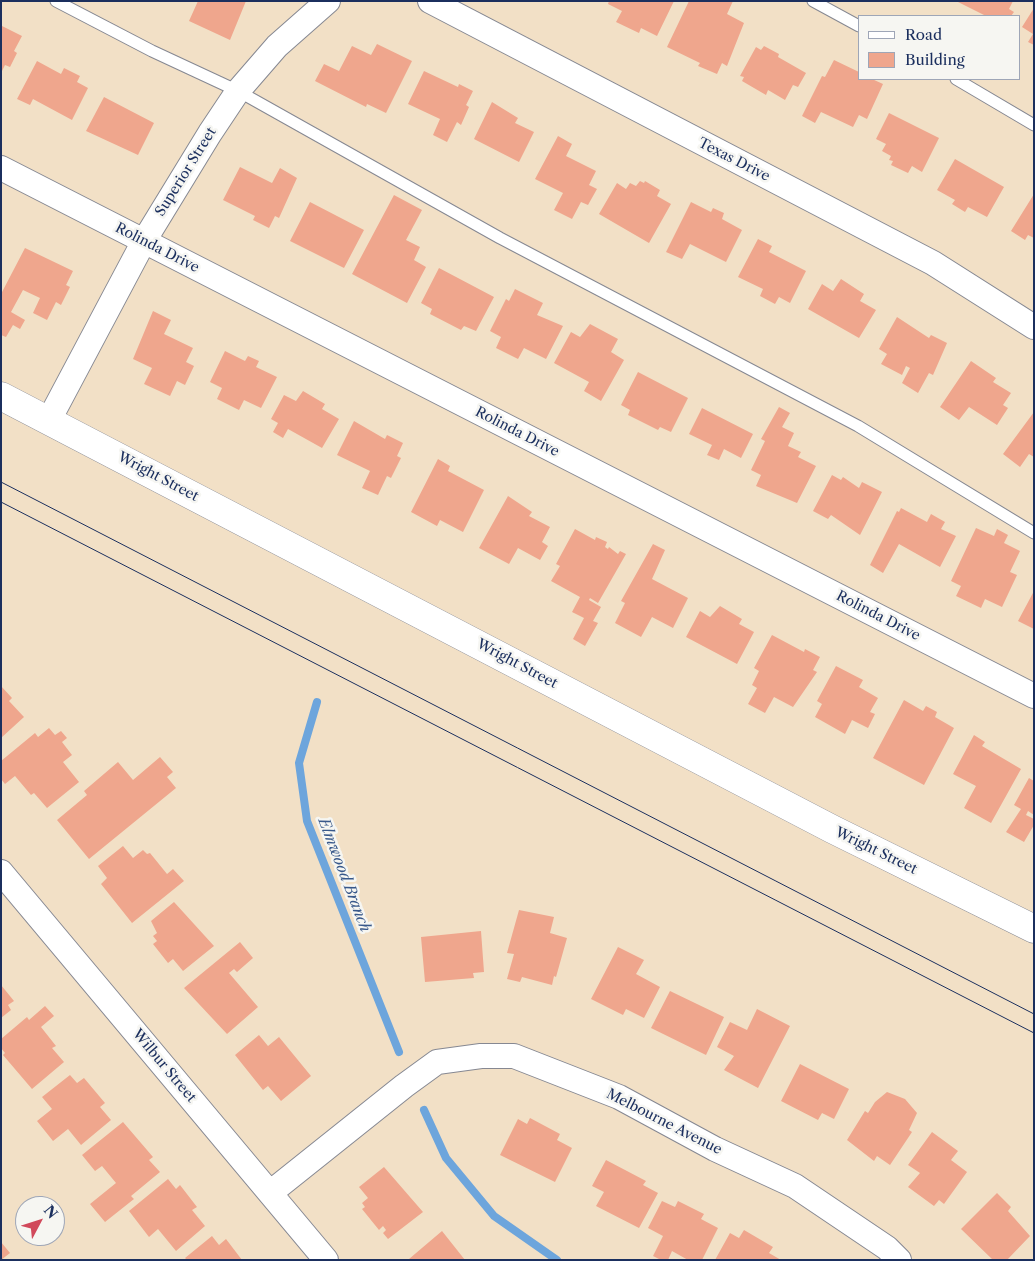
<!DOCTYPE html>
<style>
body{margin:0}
#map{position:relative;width:1035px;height:1261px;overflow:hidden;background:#f2e0c6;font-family:"Libre Caslon Text",serif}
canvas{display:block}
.frame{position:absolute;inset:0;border:2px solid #1b2f5e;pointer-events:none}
.legend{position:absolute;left:858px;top:15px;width:162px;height:65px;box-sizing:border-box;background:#f6f6f2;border:1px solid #9ea6b7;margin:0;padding:6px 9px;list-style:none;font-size:15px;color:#1b2f5e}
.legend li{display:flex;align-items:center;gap:10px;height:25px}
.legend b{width:25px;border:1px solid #9ea6b7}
.north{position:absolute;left:15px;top:1196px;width:50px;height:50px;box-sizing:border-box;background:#f6f6f2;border:1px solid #9ea6b7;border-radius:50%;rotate:50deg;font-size:14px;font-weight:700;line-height:20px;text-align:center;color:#1b2f5e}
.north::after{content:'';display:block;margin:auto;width:18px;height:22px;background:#d1495b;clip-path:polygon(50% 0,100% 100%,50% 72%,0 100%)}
</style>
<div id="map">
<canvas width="1035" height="1261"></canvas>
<div class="frame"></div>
<ul class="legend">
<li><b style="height:6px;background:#fff"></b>Road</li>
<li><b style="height:14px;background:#efa68d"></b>Building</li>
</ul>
<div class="north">N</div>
</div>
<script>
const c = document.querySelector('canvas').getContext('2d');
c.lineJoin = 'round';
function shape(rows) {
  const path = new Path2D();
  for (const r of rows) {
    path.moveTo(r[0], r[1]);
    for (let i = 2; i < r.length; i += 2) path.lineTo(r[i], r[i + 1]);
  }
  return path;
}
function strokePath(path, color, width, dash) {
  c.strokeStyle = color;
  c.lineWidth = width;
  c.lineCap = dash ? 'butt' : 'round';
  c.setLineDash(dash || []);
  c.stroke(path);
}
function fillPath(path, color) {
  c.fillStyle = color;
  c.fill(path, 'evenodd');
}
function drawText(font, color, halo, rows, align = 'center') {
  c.font = font + ' "Libre Caslon Text",serif';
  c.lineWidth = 5;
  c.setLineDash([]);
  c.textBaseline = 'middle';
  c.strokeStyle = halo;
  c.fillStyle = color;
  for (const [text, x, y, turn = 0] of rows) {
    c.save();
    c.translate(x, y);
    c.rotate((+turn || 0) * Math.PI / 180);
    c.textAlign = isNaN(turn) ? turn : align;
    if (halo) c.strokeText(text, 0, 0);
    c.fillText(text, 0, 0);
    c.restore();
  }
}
strokePath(shape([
 [317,702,299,763,307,821,399,1052],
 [424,1110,446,1158,494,1216,557,1260]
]), '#6da5dc', 8);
fillPath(shape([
 [198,1,246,1,230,40,189,21],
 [609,1,674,1,657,36,641,28,639,33,616,22,622,11,608,4],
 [689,1,733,1,727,14,744,23,727,66,722,63,717,74,698,66,700,63,667,47],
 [956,1,1013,1,1009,9,1014,12,1011,16,986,16],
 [1034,8,1034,45,1028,42,1033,34,1022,27],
 [2,26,22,36,14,51,17,53,10,67,5,65,1,73],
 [377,44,412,61,386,113,367,104,366,107,315,81,324,64,339,71,352,46,371,55],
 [764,46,779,54,778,57,806,73,798,87,793,85,785,100,768,90,766,95,742,81,744,77,740,76,756,47,761,50],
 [834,60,859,72,859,79,872,79,883,84,867,119,859,115,853,127,821,112,815,123,802,116,822,76,825,77],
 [37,61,61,74,64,68,80,76,77,82,88,88,72,120,33,99,30,105,17,99],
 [424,71,458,87,459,84,473,91,466,105,469,107,461,125,457,122,447,142,433,135,440,119,408,104],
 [104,97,154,123,138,155,86,131],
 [492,102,518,118,515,123,534,132,519,162,474,139],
 [889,113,939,138,922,172,912,166,908,173,891,165,893,161,889,160,891,156,882,151,886,144,876,139],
 [558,136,572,144,566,156,596,171,589,185,597,189,588,205,581,202,572,219,554,210,563,193,535,179],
 [955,159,1004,187,987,217,968,207,965,212,952,204,955,200,937,190],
 [240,167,272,183,280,168,297,178,279,218,275,216,269,228,253,220,255,216,223,200],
 [640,181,644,183,645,181,660,190,657,196,671,204,649,243,599,214,617,183,626,189,630,183,636,186],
 [1034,194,1034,238,1028,235,1025,240,1011,231],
 [394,195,422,210,406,240,420,247,414,260,426,267,407,303,352,274],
 [310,202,364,230,344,268,290,241],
 [691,202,711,212,713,208,724,213,722,219,742,230,726,262,690,244,682,259,666,252],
 [758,239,772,246,769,252,806,271,790,303,779,297,775,304,760,296,763,289,738,277],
 [25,248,73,271,66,285,70,287,61,305,56,302,47,320,33,313,40,298,23,290,11,312,25,320,20,329,13,325,6,337,1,335,1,294],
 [439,268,494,297,476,331,464,326,461,330,430,314,432,309,421,303],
 [841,279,864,294,860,301,876,310,859,338,808,309,822,284,833,291],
 [515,289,543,303,537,315,563,326,546,359,524,348,518,359,496,348,501,337,490,331,506,299,509,301],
 [153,311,171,320,164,334,193,348,186,362,194,366,185,385,177,381,170,396,144,384,152,368,133,359],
 [897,317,929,338,931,335,947,343,933,375,929,373,918,393,902,383,910,368,906,366,902,375,881,364,887,354,879,349],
 [590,324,618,339,611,352,624,360,601,401,584,391,589,382,554,363,571,332,580,337],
 [225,351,245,361,248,356,259,361,256,367,277,377,261,408,244,400,239,410,217,399,222,388,210,382],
 [971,361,996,378,993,382,1011,393,1003,405,1008,408,997,425,969,407,959,420,940,407],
 [638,372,688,398,671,432,660,427,658,430,628,415,630,410,621,405],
 [303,391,325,404,322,409,339,419,322,448,288,429,283,438,273,432,278,423,271,419,284,395,296,401],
 [779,407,790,413,782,427,794,433,788,446,801,452,798,457,816,466,797,503,756,486,761,475,751,470,765,441,761,439],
 [702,408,753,434,741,458,724,449,719,460,707,455,712,445,689,434],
 [1034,412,1034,457,1029,454,1020,467,1003,454],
 [354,421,385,439,387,435,403,443,397,456,401,458,391,478,387,476,378,495,362,488,370,471,337,455],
 [438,459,450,466,448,471,484,490,463,532,440,520,437,526,411,512],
 [832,475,841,480,843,477,859,488,862,482,882,492,860,535,831,515,828,519,813,511],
 [508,496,532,512,529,516,550,527,542,542,548,546,540,560,518,548,509,564,479,548],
 [901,508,927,522,931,514,945,522,941,529,956,536,940,567,899,544,883,573,870,565,897,511,899,512],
 [976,528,994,536,997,529,1008,535,1004,543,1020,551,1010,572,1017,575,1002,607,985,599,981,608,956,596,961,586,951,581],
 [575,529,595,540,596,537,607,542,605,547,608,549,609,547,618,554,620,551,626,554,598,603,590,598,589,600,601,607,593,621,598,623,585,646,573,639,584,618,572,612,580,597,551,581,560,566,556,564],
 [653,544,665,550,652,579,688,598,673,628,652,617,641,637,615,623,625,603,621,601],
 [1034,591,1034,629,1018,621],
 [720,606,742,619,739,624,754,632,737,664,686,637,700,611,710,617],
 [772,635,804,652,805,649,820,657,813,670,817,672,793,707,774,697,765,713,748,704,757,688,752,685,759,671,754,668],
 [836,666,863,680,859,687,878,698,870,712,875,714,868,728,852,720,845,734,815,717,822,704,817,701],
 [1,686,12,698,9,701,24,717,1,738],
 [904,700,923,711,926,706,937,712,935,717,954,728,924,785,873,758],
 [49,728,55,735,61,731,67,738,62,742,72,755,63,762,79,782,47,808,34,793,31,795,15,776,5,784,1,779,1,761,35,733,38,737],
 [974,735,985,742,982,746,1021,769,991,823,964,808,976,786,953,774],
 [160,757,173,772,167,777,176,788,89,859,57,820,87,795,84,791,118,762,133,780],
 [1029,778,1034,781,1034,815,1028,811,1026,815,1034,819,1034,825,1024,842,1006,832,1021,809,1014,805],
 [123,846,133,858,143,850,147,854,150,853,167,874,173,869,184,881,132,923,101,884,107,878,98,866],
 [174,902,214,946,183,971,173,959,168,963,153,944,157,941,153,936,157,933,151,921],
 [519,910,554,917,550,933,567,938,556,977,554,976,552,985,522,977,520,982,507,979,514,954,507,953],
 [481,931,484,972,473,973,474,978,425,982,421,937],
 [240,942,253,958,237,972,234,969,229,973,258,1007,227,1034,184,988],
 [618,947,644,960,636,974,660,987,644,1018,626,1009,623,1015,591,999],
 [1,985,14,1001,8,1005,11,1010,1,1018],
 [670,991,724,1017,706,1055,651,1028],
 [45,1006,54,1016,41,1027,56,1046,52,1048,64,1062,32,1089,3,1055,5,1053,1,1048,1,1039,27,1017,29,1020],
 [757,1009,790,1026,758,1088,724,1070,734,1056,717,1047,730,1022,747,1030],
 [259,1035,268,1046,279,1037,311,1076,281,1101,268,1086,263,1090,235,1055],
 [800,1064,849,1089,834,1119,822,1113,818,1120,781,1101],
 [70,1075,77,1083,84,1078,105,1103,100,1107,111,1120,81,1145,68,1129,53,1141,37,1121,52,1109,42,1097],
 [887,1092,905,1099,917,1113,909,1130,912,1132,890,1165,877,1156,874,1161,847,1140,865,1111,868,1113,875,1102],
 [530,1118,560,1134,557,1140,572,1148,555,1182,500,1155,518,1119,527,1124],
 [123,1122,153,1157,149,1160,160,1172,131,1196,134,1199,105,1222,90,1204,116,1183,102,1166,95,1171,82,1155],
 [932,1132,958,1151,951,1160,967,1172,944,1204,939,1200,934,1206,908,1187,920,1173,908,1165],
 [606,1160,646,1181,643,1185,658,1193,639,1228,596,1206,604,1192,592,1186],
 [384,1167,423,1212,388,1239,383,1233,386,1230,383,1226,379,1230,362,1209,365,1207,362,1203,368,1198,359,1187],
 [168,1179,176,1189,180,1185,197,1207,192,1210,205,1226,176,1251,158,1229,149,1237,129,1211],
 [997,1193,1011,1207,1008,1211,1030,1236,1007,1260,993,1260,961,1229],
 [662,1201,675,1207,678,1201,704,1214,701,1219,718,1228,702,1260,688,1260,672,1251,668,1260,661,1260,653,1256,663,1236,648,1228],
 [744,1230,773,1247,769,1253,781,1260,715,1260,730,1233,739,1238],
 [442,1231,465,1260,410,1260,409,1259],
 [212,1236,219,1245,226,1239,242,1260,187,1260,185,1258],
 [1,1242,10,1253,1,1260]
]), '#efa68d');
const service = shape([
 [56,1,152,51,238,91,500,238,858,426,1034,533],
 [813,1,859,26],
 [956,79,1034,125]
]);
const minor = shape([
 [430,1,933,263,1034,327],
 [1,168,1034,696],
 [49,420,144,241,210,133,238,91,277,46,328,1],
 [1,872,326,1260],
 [270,1193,404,1086,437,1062,481,1056,514,1056,619,1097,715,1149,795,1186,887,1248,899,1260]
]);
const tertiary = shape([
 [1,396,832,829,1034,929]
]);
strokePath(service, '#868892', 13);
strokePath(minor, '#868892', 26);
strokePath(tertiary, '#868892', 29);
strokePath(service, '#fff', 11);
strokePath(minor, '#fff', 24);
strokePath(tertiary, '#fff', 28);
strokePath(shape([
 [1,482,1034,1014],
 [1,502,1034,1033]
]), '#1b2f5e', 1);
drawText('14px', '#1b2f5e', '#f6f6f2', [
 ["Texas Drive",734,160,27],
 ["Superior Street",186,172,-58],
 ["Rolinda Drive",157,248,27],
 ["Rolinda Drive",517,432,27],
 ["Wright Street",158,477,28],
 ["Rolinda Drive",878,616,27],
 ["Wright Street",517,664,28],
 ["Wright Street",876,851,26],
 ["Wilbur Street",164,1066,50],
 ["Melbourne Avenue",664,1122,27]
]);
drawText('italic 15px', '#38588a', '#f6f6f2', [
 ["Elmwood Branch",344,875,69]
]);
</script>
